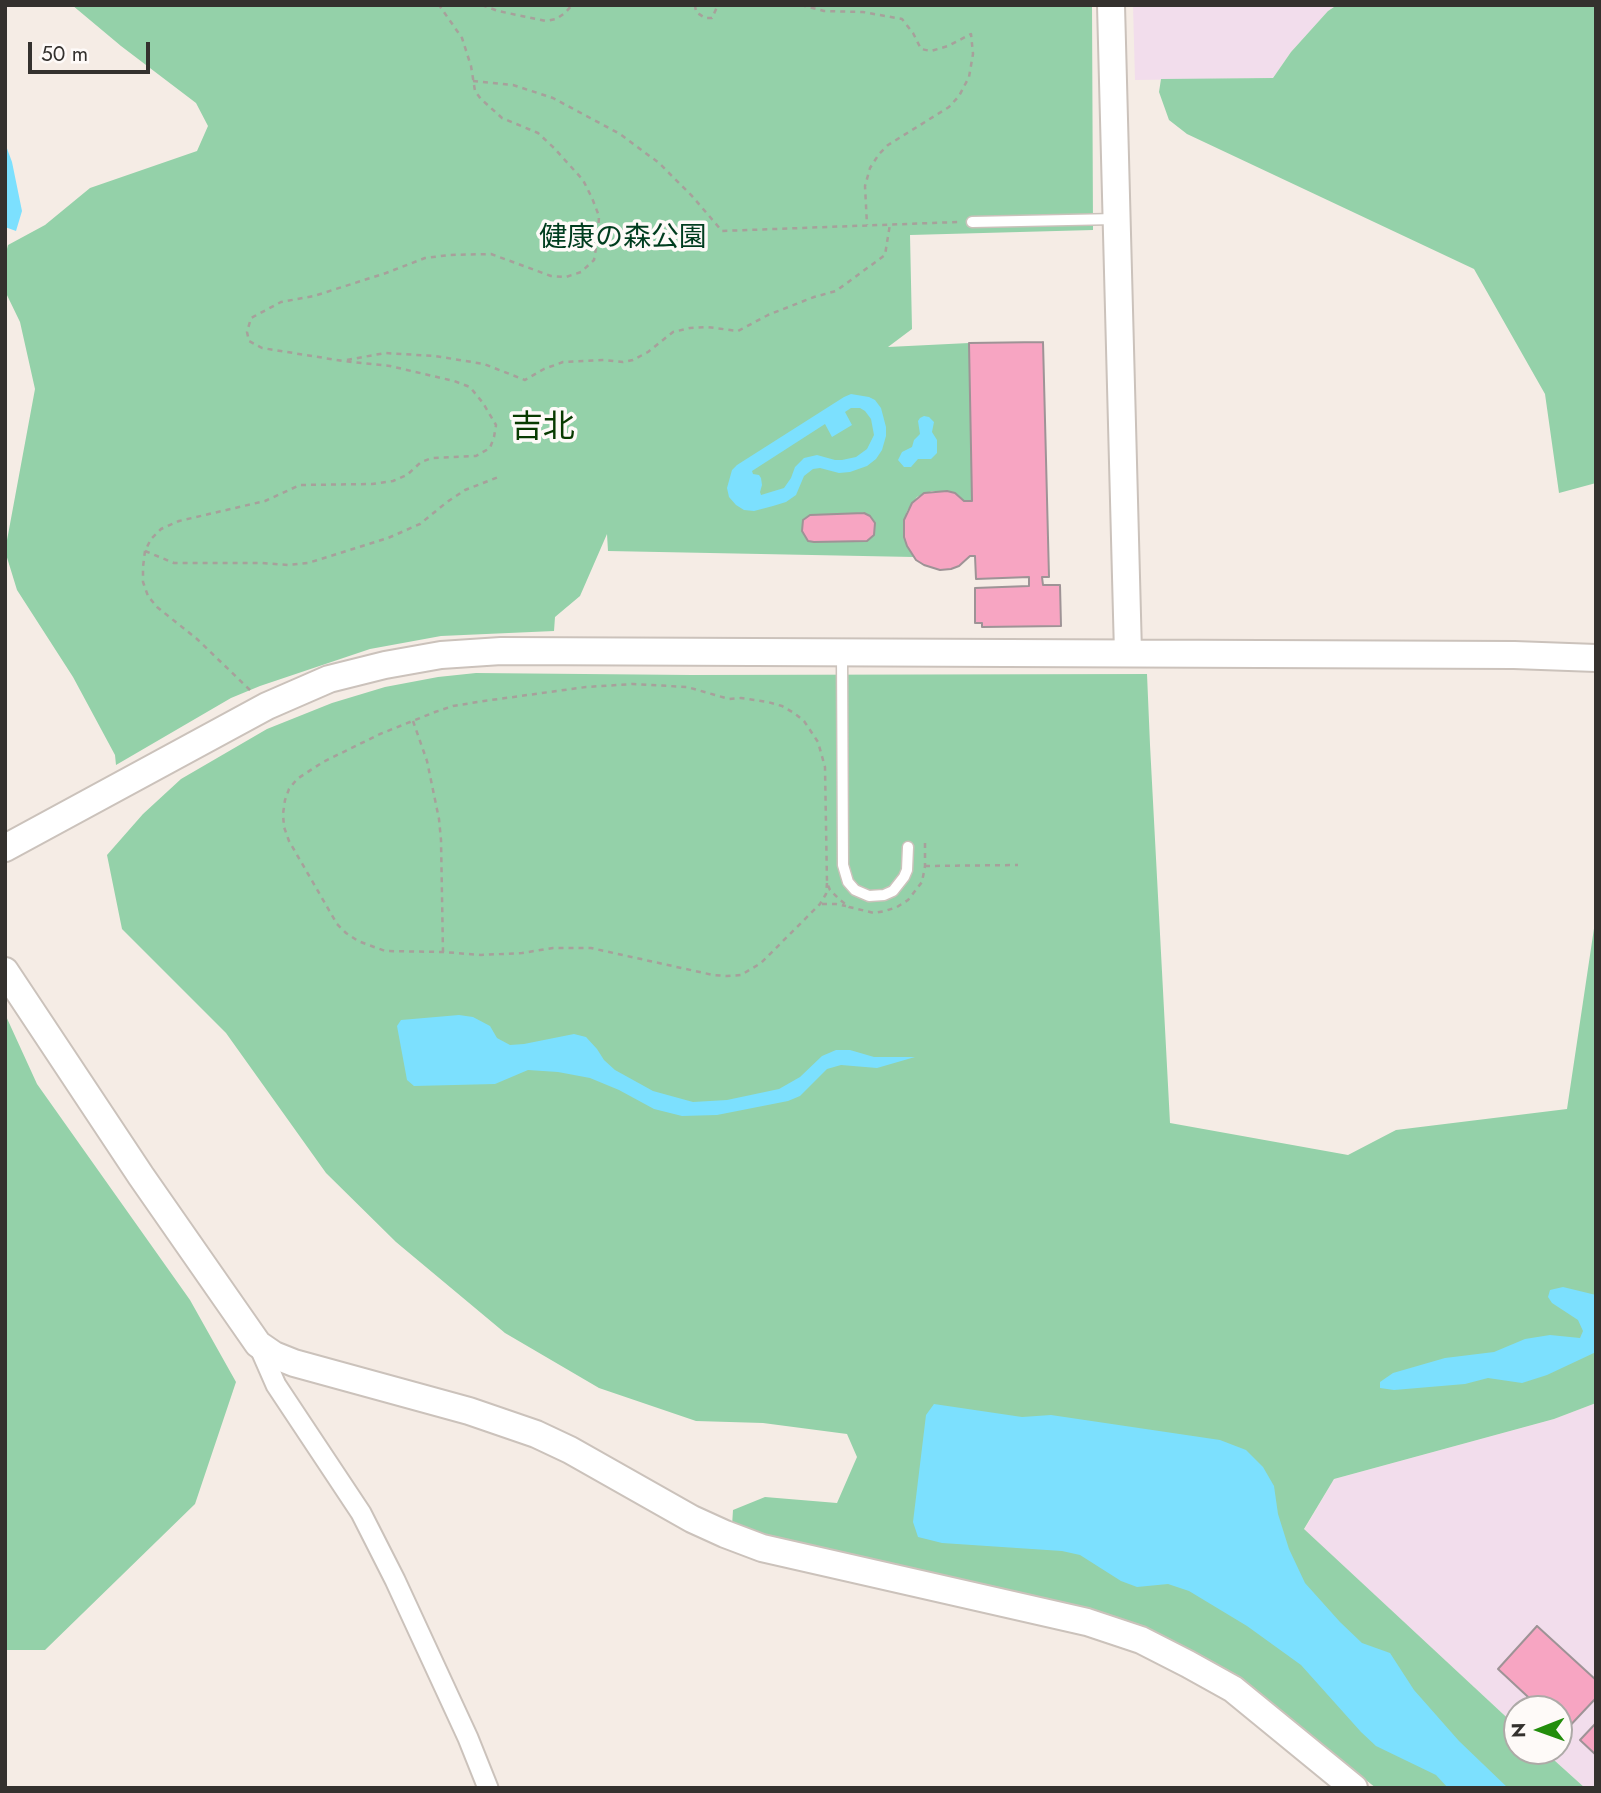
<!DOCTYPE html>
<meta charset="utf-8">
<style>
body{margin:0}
#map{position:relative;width:1601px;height:1793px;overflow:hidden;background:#f5ece5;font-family:Jost,sans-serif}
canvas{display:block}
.frame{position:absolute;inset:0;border:7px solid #34312e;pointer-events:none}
.north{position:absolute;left:1503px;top:1695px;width:70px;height:70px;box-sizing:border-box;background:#fefaf8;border:2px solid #adaaa7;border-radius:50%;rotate:269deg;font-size:19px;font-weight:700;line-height:28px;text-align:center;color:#34312e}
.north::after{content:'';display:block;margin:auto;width:24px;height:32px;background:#238d0c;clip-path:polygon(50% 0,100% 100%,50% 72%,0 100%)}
.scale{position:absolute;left:28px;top:42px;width:122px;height:32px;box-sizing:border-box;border:4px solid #34312e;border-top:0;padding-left:9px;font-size:21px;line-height:24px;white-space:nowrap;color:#34312e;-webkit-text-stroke:5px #fefaf8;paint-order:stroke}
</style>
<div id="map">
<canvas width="1601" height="1793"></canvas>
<div class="frame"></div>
<div class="north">N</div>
<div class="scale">50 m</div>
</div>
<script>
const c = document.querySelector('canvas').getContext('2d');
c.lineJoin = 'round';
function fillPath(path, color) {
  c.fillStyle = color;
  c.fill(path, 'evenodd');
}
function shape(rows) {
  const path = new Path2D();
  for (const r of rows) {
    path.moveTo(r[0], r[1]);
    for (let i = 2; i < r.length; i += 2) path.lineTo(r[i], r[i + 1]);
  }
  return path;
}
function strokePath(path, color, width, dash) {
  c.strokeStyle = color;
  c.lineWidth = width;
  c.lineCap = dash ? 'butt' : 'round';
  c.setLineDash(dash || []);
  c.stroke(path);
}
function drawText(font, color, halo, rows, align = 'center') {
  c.font = font + ' Jost,"Noto Sans JP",sans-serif';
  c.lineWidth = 7;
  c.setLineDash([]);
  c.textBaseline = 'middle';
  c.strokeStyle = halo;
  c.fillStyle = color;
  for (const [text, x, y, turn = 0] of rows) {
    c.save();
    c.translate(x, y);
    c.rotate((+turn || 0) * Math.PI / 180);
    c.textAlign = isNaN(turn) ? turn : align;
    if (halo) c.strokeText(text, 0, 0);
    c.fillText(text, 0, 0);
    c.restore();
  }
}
fillPath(shape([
 [1133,5,1337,5,1328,11,1291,52,1273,78,1135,80],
 [1596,1403,1596,1788,1585,1788,1544,1751,1559,1751,1559,1709,1517,1709,1517,1727,1304,1530,1334,1479,1554,1419]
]), '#f2ddec');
fillPath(shape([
 [72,5,1092,5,1093,230,910,235,912,329,888,347,969,343,972,501,964,501,955,493,947,491,932,491,917,497,907,511,903,528,907,546,914,557,608,551,607,534,580,596,555,617,554,631,441,636,370,649,260,686,231,698,116,765,115,755,73,677,17,590,5,551,35,389,20,322,5,291,5,257,8,245,45,225,90,188,197,151,208,126,196,103,121,46],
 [1337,5,1596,5,1596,483,1559,493,1545,394,1474,269,1187,134,1169,120,1159,92,1161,79,1273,78,1291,52,1328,11],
 [476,673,692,675,1147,674,1150,745,1170,1123,1348,1155,1396,1130,1567,1109,1596,915,1596,1403,1554,1419,1334,1479,1304,1529,1517,1727,1517,1751,1544,1751,1585,1788,1376,1788,1243,1683,1089,1614,732,1526,733,1510,765,1497,837,1503,857,1457,847,1434,763,1423,696,1421,599,1388,505,1333,396,1242,326,1173,226,1033,122,929,107,855,143,814,181,779,267,729,332,703,385,687,438,677],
 [5,1014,37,1084,190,1300,236,1382,195,1504,45,1650,5,1650]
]), '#94d1a9');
fillPath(shape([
 [5,143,12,162,22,211,16,231,5,227],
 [851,394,869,397,875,400,881,408,886,427,886,436,882,450,876,459,867,466,850,472,839,473,820,468,813,469,804,476,796,495,786,502,773,506,754,511,744,510,736,505,729,497,727,488,732,470,737,465,844,397],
 [851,408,860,408,865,411,871,419,874,435,867,449,856,457,842,460,835,460,817,455,804,458,795,467,791,478,784,488,761,495,760,492,762,485,761,478,759,475,753,474,752,471,825,424,832,437,852,425,845,412],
 [924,416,929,417,934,422,932,432,937,440,937,453,931,459,918,459,911,467,904,467,898,460,902,452,912,447,914,440,920,434,918,421,920,418],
 [459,1015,473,1017,490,1026,497,1038,510,1045,524,1044,574,1034,586,1037,597,1049,604,1060,615,1070,653,1091,693,1102,727,1100,779,1089,800,1077,822,1056,836,1050,850,1050,874,1057,915,1057,877,1068,841,1065,827,1069,800,1096,788,1101,717,1115,682,1116,654,1109,619,1090,590,1078,558,1072,528,1070,495,1084,414,1086,407,1080,397,1026,401,1020],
 [1563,1287,1596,1295,1596,1352,1547,1375,1522,1383,1488,1378,1465,1384,1394,1390,1380,1388,1380,1382,1393,1373,1445,1358,1494,1352,1525,1339,1550,1335,1580,1338,1583,1331,1578,1320,1552,1303,1548,1297,1550,1290],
 [934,1404,1022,1417,1051,1415,1220,1440,1246,1450,1263,1467,1274,1486,1278,1514,1289,1549,1305,1583,1340,1622,1362,1643,1390,1653,1414,1690,1459,1741,1508,1788,1448,1788,1436,1775,1376,1746,1361,1732,1301,1665,1247,1626,1189,1591,1168,1584,1137,1587,1121,1581,1080,1555,1062,1551,942,1543,918,1537,913,1522,926,1415]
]), '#7ce0fe');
const building = shape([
 [1043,342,1049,577,1042,577,1043,585,1060,585,1061,626,982,627,982,623,975,623,975,588,1029,586,1029,577,976,579,975,556,970,556,959,566,951,569,940,570,924,565,916,560,907,546,904,537,904,520,912,503,924,493,947,491,955,493,964,501,972,501,969,343,1043,342],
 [864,513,870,516,875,523,874,535,867,541,814,542,808,541,802,531,803,520,810,515,864,513],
 [1537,1626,1596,1680,1596,1698,1565,1731,1559,1725,1559,1709,1541,1709,1498,1669,1537,1626],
 [1596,1723,1596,1755,1580,1740,1596,1723]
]);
fillPath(building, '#f7a5c2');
strokePath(building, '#9e9396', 2);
const lane = shape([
 [972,222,1116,219],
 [842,653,843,865,848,882,855,890,869,896,884,895,893,891,904,877,907,870,908,847]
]);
const street = shape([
 [258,1344,276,1385,361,1513,395,1580,468,1738,488,1788]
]);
const secondary = shape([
 [1111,5,1128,653],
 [5,848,267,706,329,679,385,665,441,655,501,651,1514,655,1596,658],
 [5,971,141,1176,258,1344,274,1355,294,1363,469,1411,536,1434,570,1450,692,1519,725,1534,762,1548,1087,1622,1141,1640,1188,1664,1233,1689,1354,1788]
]);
strokePath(lane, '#cbc2bb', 13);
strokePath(street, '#cbc2bb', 23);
strokePath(secondary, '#cbc2bb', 30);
strokePath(shape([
 [482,5,498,11,546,21,556,19,565,13,572,5],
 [695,5,696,12,705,18,712,18,718,5],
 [801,5,824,11,863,12,902,19,913,33,921,49,931,51,948,46,971,34,973,54,969,77,959,96,949,107,888,145,879,154,870,168,865,186,867,225],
 [473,81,513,85,553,98,620,134,659,163,692,196,722,231,958,222],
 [347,360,385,353,435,356,484,364,525,380,544,369,563,362,604,360,623,362,633,360,648,352,673,332,690,328,707,327,738,331,768,315,814,297,836,291,885,255,890,224],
 [145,551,174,563,262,563,288,565,308,563,388,538,420,524,447,502,465,490,501,476],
 [250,690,197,639,157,607,148,596,143,582,143,567,145,551,151,539,161,529,179,521,265,501,300,485,372,484,393,481,407,475,421,462,432,458,476,456,490,448,494,437,496,425,483,403,470,387,454,381,390,366,343,361,262,348,249,341,247,332,251,318,281,302,314,296,386,273,425,258,450,255,491,254,551,276,566,277,581,272,594,260,598,235,599,216,592,198,583,180,554,148,538,133,502,118,481,99,475,91,471,66,462,38,439,5],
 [413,721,427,761,439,819,441,840,443,952],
 [925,866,1018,865],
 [827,883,826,894,820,904,761,963,741,975,727,976,713,975,591,948,553,948,522,953,481,955,443,952,385,951,358,941,346,933,337,924,289,841,284,827,283,814,285,800,289,789,297,779,323,762,380,734,435,712,453,706,484,701,586,687,633,684,687,687,729,699,741,698,768,702,782,706,794,713,804,721,818,742,825,767,827,883,830,890,839,899,849,907,874,913,885,911,897,907,908,900,922,882,925,866,925,840],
 [822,904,836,904,846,906]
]), '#a7a09b', 2.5, [5, 5]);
strokePath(lane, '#fff', 10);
strokePath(street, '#fff', 19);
strokePath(secondary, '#fff', 26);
drawText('28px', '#003d1f', '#fefaf8', [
 ["健康の森公園",623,239]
]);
drawText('32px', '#083b01', '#fefaf8', [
 ["吉北",543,429]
]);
</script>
